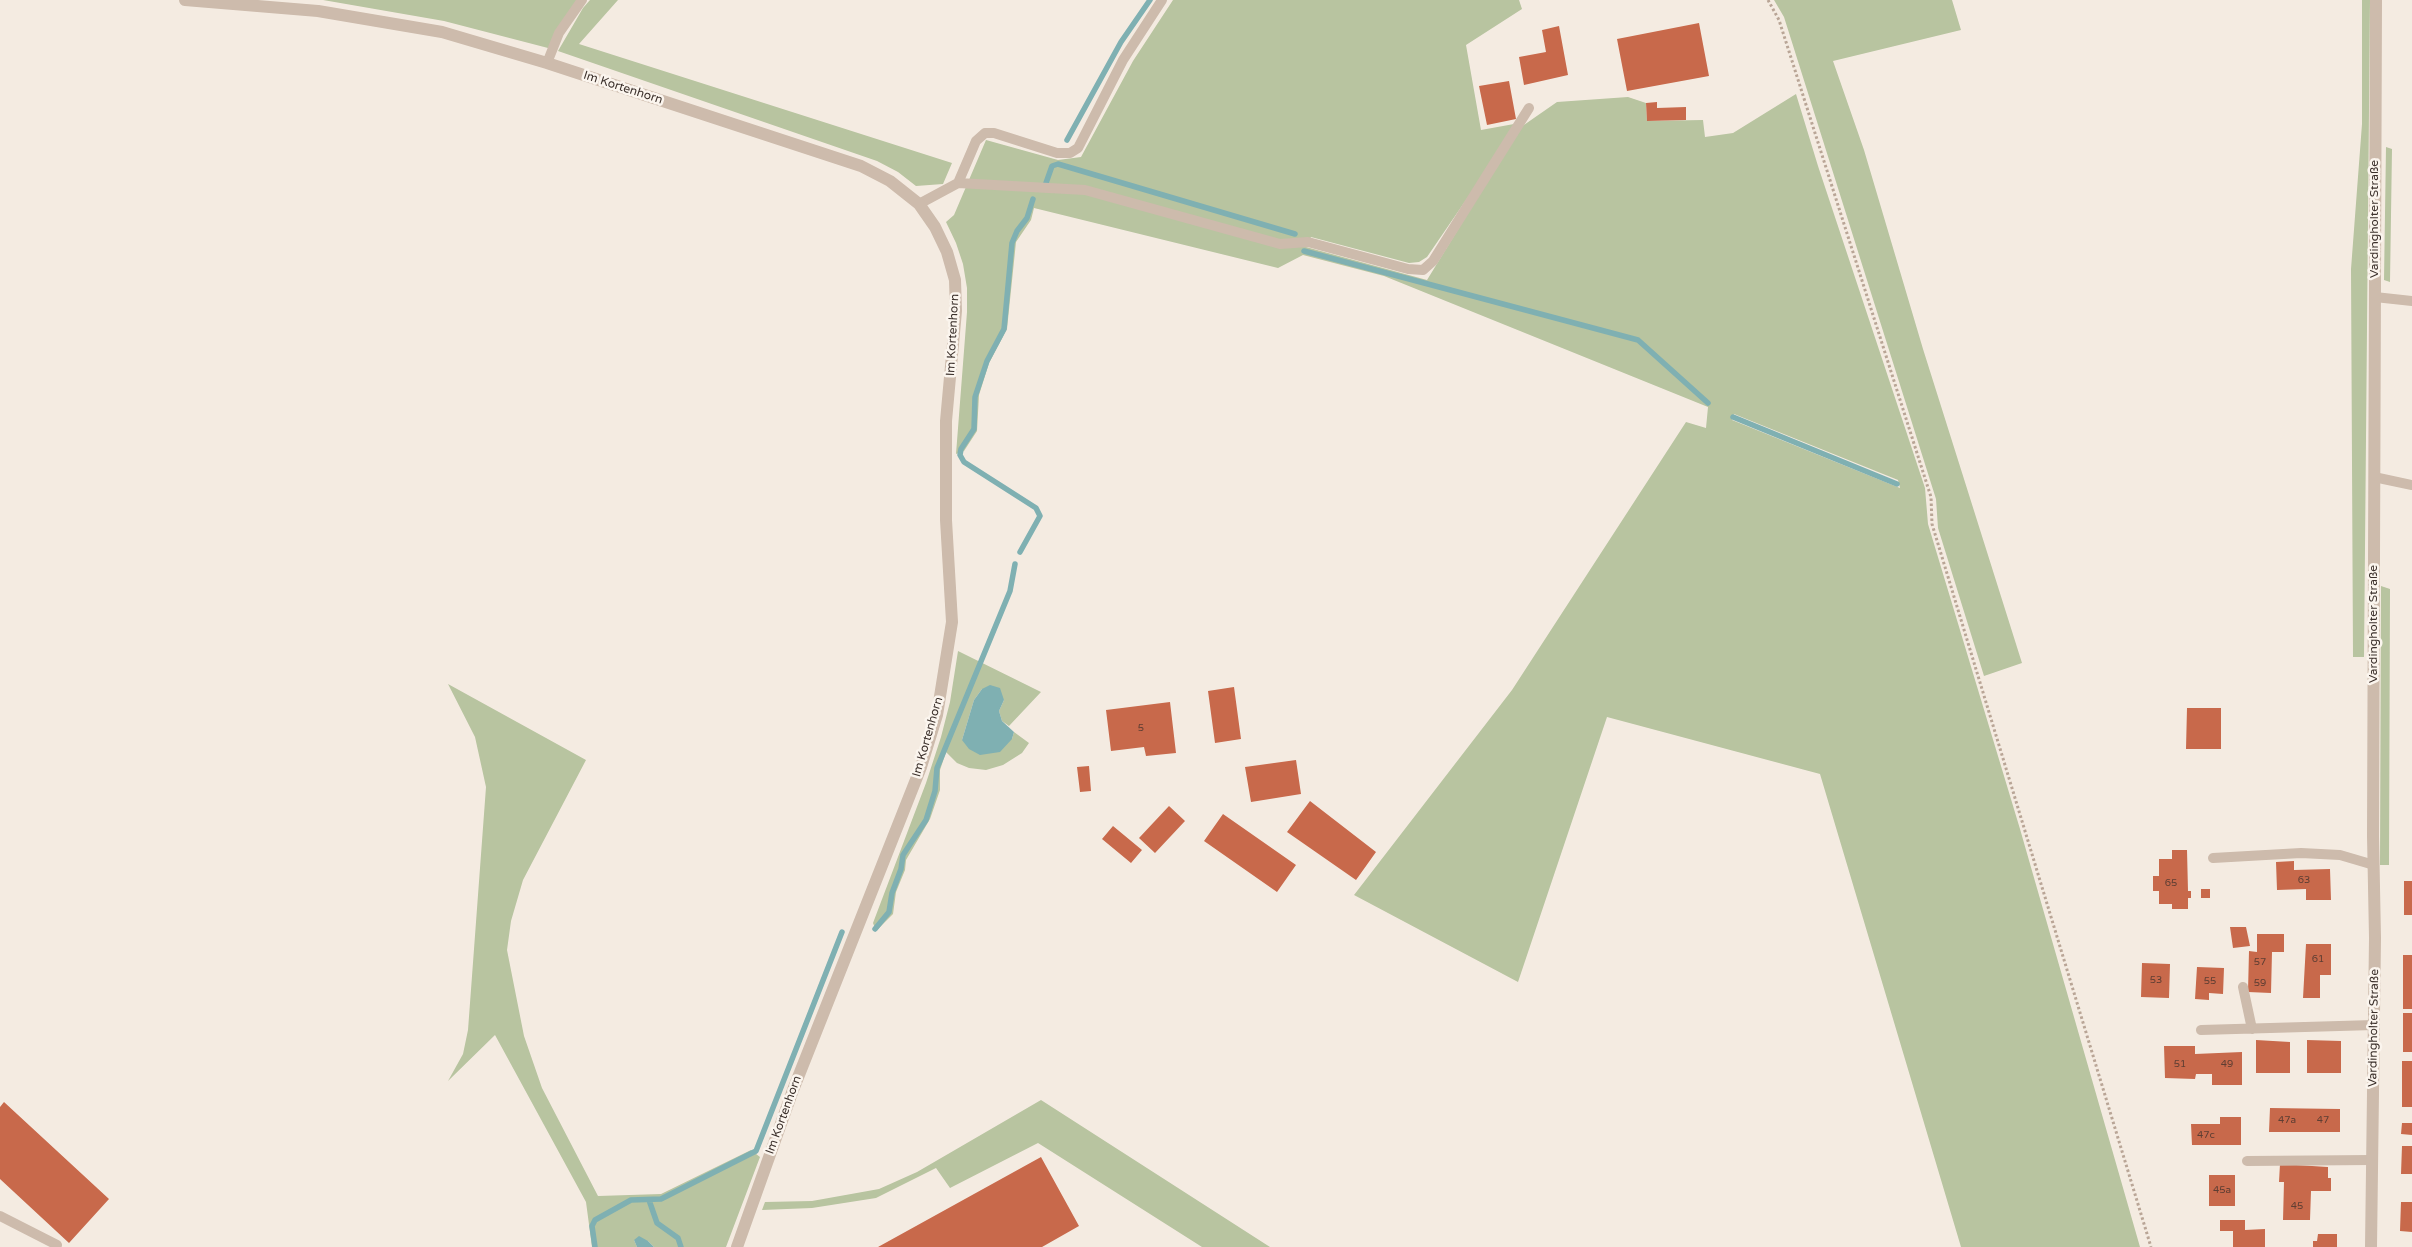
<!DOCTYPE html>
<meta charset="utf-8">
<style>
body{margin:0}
canvas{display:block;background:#f4ebe1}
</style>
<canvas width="2412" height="1247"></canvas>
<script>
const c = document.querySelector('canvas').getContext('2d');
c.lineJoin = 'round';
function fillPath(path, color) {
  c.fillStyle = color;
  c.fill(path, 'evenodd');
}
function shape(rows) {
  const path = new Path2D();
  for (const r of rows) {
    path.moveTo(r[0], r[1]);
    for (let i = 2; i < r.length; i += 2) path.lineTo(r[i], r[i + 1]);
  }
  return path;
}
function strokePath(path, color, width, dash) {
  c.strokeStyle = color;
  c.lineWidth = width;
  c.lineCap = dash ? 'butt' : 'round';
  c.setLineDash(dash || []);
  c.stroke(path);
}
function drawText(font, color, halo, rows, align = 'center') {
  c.font = font + ' "Varela Round",sans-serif';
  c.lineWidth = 5;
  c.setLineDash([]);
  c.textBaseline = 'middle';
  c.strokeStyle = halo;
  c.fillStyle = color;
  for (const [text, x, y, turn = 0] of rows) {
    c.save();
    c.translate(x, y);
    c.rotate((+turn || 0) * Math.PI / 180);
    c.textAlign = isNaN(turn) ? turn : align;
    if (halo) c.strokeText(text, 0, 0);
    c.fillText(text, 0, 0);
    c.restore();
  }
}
fillPath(shape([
 [323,0,578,0,548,48,444,21],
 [590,0,618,0,579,44,952,163,943,184,916,186,898,172,877,161,558,51,583,8],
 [1173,0,1519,0,1522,9,1466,45,1481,130,1514,124,1494,159,1427,257,1419,262,1409,263,1311,237,1306,247,1427,280,1521,127,1557,102,1628,97,1646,103,1647,121,1703,120,1705,137,1733,133,1796,94,1818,166,1925,488,1928,524,2020,829,2140,1247,1961,1247,1820,774,1607,717,1518,982,1354,895,1512,690,1686,422,1706,428,1708,407,1384,276,1303,255,1278,268,1034,208,1031,220,1016,242,1007,329,989,363,979,395,977,431,964,451,956,454,967,312,967,288,963,264,956,243,946,222,954,215,986,140,1058,160,1081,157,1133,61],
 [1734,414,1898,480,1900,488,1732,420],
 [1774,0,1952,0,1961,30,1833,61,1864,150,1923,349,2022,663,1984,676,1938,528,1936,499,1784,17],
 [2362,0,2370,0,2364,657,2353,657,2351,269,2362,124],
 [2386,147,2392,149,2390,282,2384,280],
 [2381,586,2390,589,2389,865,2380,865],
 [958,651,1041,692,1009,726,1002,721,999,711,1004,700,982,689,974,700,962,740,1012,739,1014,732,1029,743,1022,753,1003,765,986,770,969,768,957,763,946,752,940,770,940,790,930,819,906,860,905,870,896,892,893,914,876,931,873,923,926,783,941,737,950,702],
 [448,684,586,760,523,880,511,921,507,950,524,1036,542,1088,598,1196,661,1194,751,1150,760,1157,726,1247,654,1247,648,1241,634,1240,637,1247,592,1247,586,1202,495,1035,448,1081,463,1054,468,1030,486,787,475,737],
 [1041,1100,1270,1247,1202,1247,1038,1143,950,1188,936,1168,876,1198,812,1208,762,1210,765,1202,812,1201,879,1189,917,1172]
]), '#b8c4a0');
fillPath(shape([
 [990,685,1000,688,1004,700,999,711,1002,721,1014,732,1012,739,1000,752,980,755,969,749,962,740,974,700,982,689],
 [639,1236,648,1241,654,1247,637,1247,634,1240]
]), '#7fb0b2');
strokePath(shape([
 [1067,140,1121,42,1150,0],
 [1046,183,1052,166,1058,164,1295,234],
 [1304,251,1638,340,1708,403],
 [1733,417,1897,484],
 [1020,552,1040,516,1036,508,964,462,960,455,961,449,974,429,975,397,987,361,1004,329,1012,243,1017,231,1027,218,1033,199],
 [875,929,889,912,892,893,901,869,903,855,926,820,935,791,937,768,1010,591,1015,564],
 [649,1200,657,1223,678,1238,681,1247],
 [595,1247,592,1226,595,1220,631,1200,661,1199,756,1151,842,932]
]), '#7fb0b2', 5.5);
fillPath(shape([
 [1699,23,1709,76,1627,91,1617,39],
 [1559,26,1568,75,1524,85,1519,57,1546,52,1542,30],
 [1509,81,1516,119,1487,125,1479,86],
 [1657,102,1657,108,1686,107,1686,120,1647,121,1646,103],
 [1234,687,1241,739,1215,743,1208,691],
 [1170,702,1176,753,1146,756,1144,747,1111,751,1106,710],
 [2187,708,2221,708,2221,749,2186,749],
 [1296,760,1301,794,1251,802,1245,767],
 [1089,766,1091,791,1080,792,1077,767],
 [1310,801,1376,852,1356,880,1287,832],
 [1169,806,1185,821,1155,853,1139,838],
 [1223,814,1296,865,1277,892,1204,841],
 [1113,826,1142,850,1131,863,1102,839],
 [2172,850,2187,850,2188,891,2191,891,2191,898,2188,898,2188,909,2172,909,2172,904,2159,904,2159,891,2153,891,2153,876,2159,876,2159,859,2172,859],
 [2294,861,2294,870,2330,869,2331,900,2306,900,2306,889,2277,890,2276,862],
 [2404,881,2412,881,2412,915,2404,915],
 [2201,889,2210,889,2210,898,2201,898],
 [2230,927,2246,927,2250,946,2233,948],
 [2257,934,2284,934,2284,952,2272,952,2271,993,2248,992,2249,951,2257,952],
 [2306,944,2331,944,2331,975,2320,975,2320,998,2303,998],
 [2403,955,2412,955,2412,1009,2403,1009],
 [2142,963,2170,964,2169,998,2141,997],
 [2197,967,2224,968,2223,994,2209,993,2209,1000,2195,999],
 [2403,1013,2412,1013,2412,1052,2403,1052],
 [2256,1040,2290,1042,2290,1073,2256,1073],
 [2307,1040,2341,1041,2341,1073,2307,1073],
 [2164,1046,2195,1046,2195,1054,2242,1052,2242,1085,2212,1085,2212,1074,2196,1074,2195,1079,2165,1078],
 [2402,1061,2412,1061,2412,1107,2402,1107],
 [4,1102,109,1199,69,1243,0,1179,0,1107],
 [2270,1108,2340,1109,2340,1132,2269,1132],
 [2220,1117,2241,1117,2241,1145,2192,1145,2191,1124,2220,1124],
 [2402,1123,2412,1123,2412,1135,2401,1134],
 [2402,1146,2412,1146,2412,1174,2401,1174],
 [1041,1157,1079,1226,1042,1247,878,1247],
 [2280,1164,2328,1167,2328,1178,2331,1178,2331,1191,2311,1191,2310,1220,2283,1220,2284,1182,2279,1182],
 [2209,1175,2235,1175,2235,1206,2209,1206],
 [2401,1202,2412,1202,2412,1232,2400,1231],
 [2220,1220,2245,1220,2245,1230,2265,1229,2265,1247,2233,1247,2233,1231,2220,1231],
 [2318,1234,2337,1234,2337,1247,2313,1247,2313,1241,2317,1241]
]), '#c8694b');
strokePath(shape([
 [1768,0,1779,20,1931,497,1932,524,2151,1247]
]), '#b9a596', 3, [2.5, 2.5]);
strokePath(shape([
 [547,63,559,33,582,0],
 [958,183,1085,190,1280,244,1308,242,1408,269,1423,270,1433,261,1529,108],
 [919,204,958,183,976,141,985,133,994,133,1057,153,1070,153,1078,148,1123,60,1162,0],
 [2375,297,2412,301],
 [2374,477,2412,485],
 [2213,858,2301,853,2340,855,2374,865],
 [2243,987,2252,1029],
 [2201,1030,2374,1025],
 [2247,1161,2372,1160],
 [0,1216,57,1245]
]), '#cdbbac', 10);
strokePath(shape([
 [185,0,318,11,442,32,547,63,861,166,890,181,919,204,935,227,947,252,955,280,956,311,946,421,946,520,952,622,937,715,921,767,793,1090,737,1247],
 [2371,1247,2375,938,2373,836,2376,0]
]), '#cdbbac', 12);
drawText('10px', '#5e3e33', null, [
 ["5",1141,728],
 ["63",2304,880],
 ["65",2171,883],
 ["61",2318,959],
 ["57",2260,962],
 ["53",2156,980],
 ["55",2210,981],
 ["59",2260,983],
 ["51",2180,1064],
 ["49",2227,1064],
 ["47a",2287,1120],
 ["47",2323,1120],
 ["47c",2206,1135],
 ["45a",2222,1190],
 ["45",2297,1206]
]);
drawText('12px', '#3b302b', '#fbf5ee', [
 ["Im Kortenhorn",623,88,18],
 ["Vardingholter Straße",2375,219,-90],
 ["Im Kortenhorn",953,335,-87],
 ["Vardingholter Straße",2374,624,-90],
 ["Im Kortenhorn",928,737,-74],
 ["Vardingholter Straße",2374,1028,-89],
 ["Im Kortenhorn",784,1115,-70]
]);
</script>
